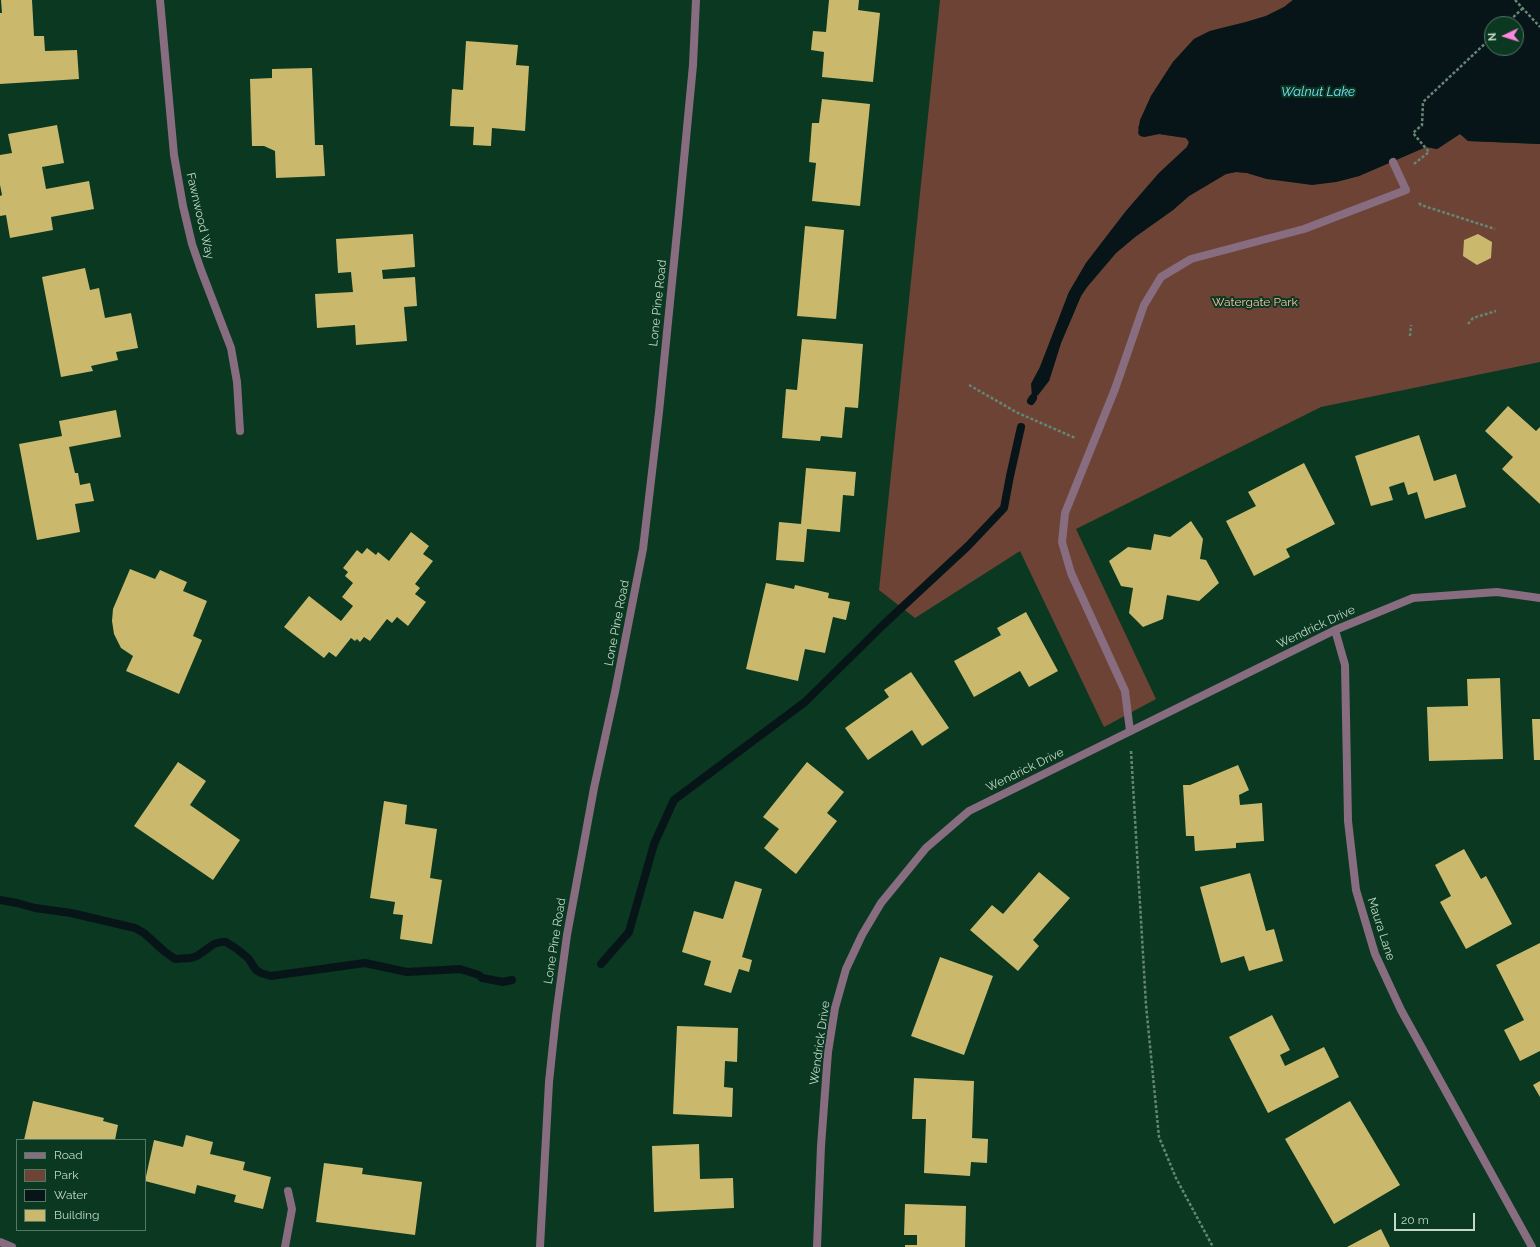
<!DOCTYPE html>
<style>
body{margin:0}
#map{position:relative;width:1540px;height:1247px;overflow:hidden;background:#0b3821;font-family:Raleway,sans-serif}
canvas{display:block}
.legend{position:absolute;left:16px;top:1139px;width:130px;height:92px;box-sizing:border-box;background:#0b3821;border:1px solid #547865;margin:0;padding:5px 7px;list-style:none;font-size:12px;color:#c2d9ca}
.legend li{display:flex;align-items:center;gap:8px;height:20px}
.legend b{width:20px;border:1px solid #547865}
.north{position:absolute;left:1484px;top:16px;width:40px;height:40px;box-sizing:border-box;background:#0b3821;border:1px solid #547865;border-radius:50%;rotate:266deg;font-size:11px;font-weight:700;line-height:16px;text-align:center;color:#c2d9ca}
.north::after{content:'';display:block;margin:auto;width:14px;height:18px;background:#fe86e0;clip-path:polygon(50% 0,100% 100%,50% 72%,0 100%)}
.scale{position:absolute;left:1394px;top:1213px;width:81px;height:18px;box-sizing:border-box;border:2px solid #c2d9ca;border-top:0;padding-left:5px;font-size:12px;line-height:14px;white-space:nowrap;color:#c2d9ca;-webkit-text-stroke:3px #0b3821;paint-order:stroke}
</style>
<div id="map">
<canvas width="1540" height="1247"></canvas>
<ul class="legend">
<li><b style="height:5px;background:#886c80"></b>Road</li>
<li><b style="height:11px;background:#6d4336"></b>Park</li>
<li><b style="height:11px;background:#081518"></b>Water</li>
<li><b style="height:11px;background:#cab96d"></b>Building</li>
</ul>
<div class="north">N</div>
<div class="scale">20 m</div>
</div>
<script>
const c = document.querySelector('canvas').getContext('2d');
c.lineJoin = 'round';
function fillPath(path, color) {
  c.fillStyle = color;
  c.fill(path, 'evenodd');
}
function shape(rows) {
  const path = new Path2D();
  for (const r of rows) {
    path.moveTo(r[0], r[1]);
    for (let i = 2; i < r.length; i += 2) path.lineTo(r[i], r[i + 1]);
  }
  return path;
}
function strokePath(path, color, width, dash) {
  c.strokeStyle = color;
  c.lineWidth = width;
  c.lineCap = dash ? 'butt' : 'round';
  c.setLineDash(dash || []);
  c.stroke(path);
}
function drawText(font, color, halo, rows, align = 'center') {
  c.font = font + ' Raleway,sans-serif';
  c.lineWidth = 4;
  c.setLineDash([]);
  c.textBaseline = 'middle';
  c.strokeStyle = halo;
  c.fillStyle = color;
  for (const [text, x, y, turn = 0] of rows) {
    c.save();
    c.translate(x, y);
    c.rotate((+turn || 0) * Math.PI / 180);
    c.textAlign = isNaN(turn) ? turn : align;
    if (halo) c.strokeText(text, 0, 0);
    c.fillText(text, 0, 0);
    c.restore();
  }
}
fillPath(shape([
 [940,0,1293,0,1284,7,1266,16,1246,22,1210,31,1194,39,1173,62,1151,96,1138,128,1144,137,1159,134,1186,138,1189,142,1187,147,1159,173,1126,211,1086,263,1069,292,1040,367,1031,384,1049,381,1061,343,1081,296,1087,287,1116,253,1135,237,1173,210,1189,196,1226,174,1236,172,1247,173,1267,179,1336,182,1359,176,1426,147,1437,149,1460,134,1468,141,1540,144,1540,362,1321,407,1076,529,1156,699,1104,727,1020,551,915,618,879,590]
]), '#6d4336');
fillPath(shape([
 [1293,0,1540,0,1540,144,1468,141,1460,134,1437,149,1426,147,1359,176,1336,182,1312,185,1267,179,1247,173,1236,172,1226,174,1189,196,1173,210,1135,237,1116,253,1087,287,1081,296,1061,343,1049,381,1039,394,1035,398,1032,398,1031,384,1040,367,1069,292,1086,263,1126,211,1159,173,1187,147,1189,142,1186,138,1159,134,1144,137,1140,136,1138,133,1140,120,1151,96,1173,62,1194,39,1210,31,1246,22,1266,16,1284,7],
 [1492,24,1516,24,1516,48,1492,48]
]), '#081518');
strokePath(shape([
 [1031,401,1033,398],
 [0,900,17,903,35,908,71,913,135,928,144,933,165,952,175,959,191,958,197,956,214,944,221,942,226,942,237,949,248,958,256,970,261,973,271,976,365,963,407,972,460,969,479,975,482,978,503,982,512,980],
 [601,964,629,932,654,844,674,800,805,702,883,625,968,546,1004,508,1010,476,1021,427]
]), '#081518', 8);
fillPath(shape([
 [1,0,32,0,34,36,44,36,45,51,77,50,79,79,0,84,0,13,2,13],
 [829,0,859,0,858,10,880,13,873,82,822,77,824,52,811,50,813,31,826,32],
 [466,41,518,45,516,65,529,66,525,131,492,128,491,146,473,145,474,127,450,126,452,89,463,90],
 [312,68,315,145,323,145,325,176,276,178,275,151,264,146,252,146,250,79,272,78,272,69],
 [822,99,870,104,860,206,812,201,816,163,809,162,812,123,819,123],
 [57,125,64,163,42,167,46,189,89,181,94,209,51,217,53,230,10,238,6,215,0,216,0,196,2,195,0,185,0,155,12,153,8,134],
 [805,226,844,230,836,319,797,316],
 [413,234,415,267,382,270,383,279,415,277,417,306,404,307,407,341,356,345,355,325,317,328,315,294,353,292,351,272,338,273,336,239],
 [1478,234,1492,242,1491,258,1477,265,1463,256,1464,240],
 [85,268,90,290,99,288,105,318,131,313,138,348,116,352,118,360,91,366,93,371,61,377,42,277],
 [802,339,863,344,858,408,845,407,842,438,821,436,820,441,782,438,786,389,797,390],
 [1508,406,1536,431,1540,427,1540,504,1502,469,1513,457,1485,431],
 [116,410,121,437,69,447,75,473,78,473,80,485,90,483,94,501,75,504,80,532,37,540,19,444,62,436,59,421],
 [1419,435,1434,481,1456,474,1466,507,1425,519,1417,492,1408,495,1404,482,1389,487,1393,500,1371,506,1355,456],
 [1304,463,1335,524,1286,549,1290,557,1254,576,1226,521,1256,506,1248,492],
 [806,468,856,472,854,496,843,495,840,532,807,529,804,562,776,560,779,522,801,524],
 [1191,521,1203,539,1200,559,1206,560,1219,583,1199,601,1167,595,1163,619,1143,627,1129,613,1133,588,1121,586,1109,561,1128,547,1151,550,1154,534,1170,537],
 [411,532,429,546,423,554,433,561,415,584,420,588,415,594,426,602,408,626,397,617,392,623,387,619,370,641,364,637,360,642,357,639,355,641,351,638,336,657,329,652,324,658,284,627,309,596,341,621,353,606,342,597,353,583,345,576,348,572,343,568,357,550,362,554,367,548,376,555,378,552,389,561],
 [130,569,155,579,160,570,187,582,183,591,207,601,193,636,202,640,179,694,126,671,133,656,121,648,114,634,112,621,113,609],
 [766,583,794,589,795,585,829,593,828,598,850,602,846,620,833,617,825,653,805,649,798,681,746,669],
 [1026,612,1058,671,1029,687,1020,671,974,697,954,661,1001,635,997,628],
 [911,672,949,728,922,746,912,730,868,760,845,728,889,697,884,690],
 [1500,678,1503,759,1429,761,1427,707,1468,706,1467,679],
 [1532,719,1540,719,1540,760,1534,760],
 [178,762,206,781,190,805,240,840,213,880,134,826],
 [807,762,844,792,827,813,837,821,796,874,764,848,779,829,763,817],
 [1238,765,1249,790,1239,795,1240,805,1262,803,1264,841,1236,843,1236,848,1195,851,1194,836,1186,836,1183,785,1190,785],
 [384,801,407,805,405,824,437,829,430,878,442,880,432,944,400,939,403,915,393,914,395,902,370,898],
 [1464,849,1481,879,1486,876,1512,924,1466,949,1440,902,1451,896,1435,865],
 [1039,872,1070,898,1033,940,1039,946,1018,971,970,930,992,905,1003,914],
 [1250,873,1266,931,1274,929,1283,961,1249,971,1244,956,1221,963,1200,887],
 [735,881,762,889,742,957,752,960,749,972,739,969,731,993,704,985,711,961,682,952,694,911,723,919],
 [1540,943,1540,1051,1520,1061,1504,1030,1524,1020,1496,965],
 [940,957,993,976,964,1055,911,1036],
 [1272,1015,1290,1050,1280,1055,1285,1066,1324,1047,1339,1077,1268,1113,1229,1037],
 [677,1026,738,1028,737,1062,725,1061,724,1087,733,1088,732,1117,673,1114],
 [914,1078,974,1081,972,1138,988,1139,987,1163,971,1162,970,1176,924,1173,926,1119,912,1119],
 [1540,1081,1540,1097,1533,1085],
 [33,1101,104,1118,103,1121,118,1125,115,1140,24,1140],
 [1350,1101,1400,1185,1334,1224,1285,1139],
 [186,1135,213,1142,210,1154,245,1162,243,1170,271,1177,263,1209,234,1202,236,1195,197,1185,195,1194,145,1181,154,1140,183,1147],
 [699,1144,700,1179,733,1178,734,1208,654,1212,652,1146],
 [324,1163,363,1168,362,1174,422,1182,415,1235,316,1222],
 [905,1204,966,1206,965,1247,905,1247,905,1245,917,1245,917,1235,904,1235],
 [1381,1229,1390,1247,1347,1247]
]), '#cab96d');
strokePath(shape([
 [1515,0,1540,27],
 [1506,24,1523,8],
 [1414,164,1429,152,1413,133,1422,125,1423,102,1492,37],
 [1419,203,1421,205,1495,229],
 [1468,324,1473,318,1496,311],
 [1410,336,1411,325],
 [969,385,1016,412,1075,438],
 [1131,751,1146,1005,1159,1137,1176,1178,1213,1247]
]), '#648673', 2.5, [3, 2]);
strokePath(shape([
 [1130,731,1125,691,1071,573,1062,542,1065,513,1115,389,1144,305,1161,277,1191,259,1304,229,1406,190,1393,162],
 [285,1247,292,1209,288,1191]
]), '#886c80', 8);
strokePath(shape([
 [160,0,174,155,183,206,192,244,201,270,231,348,237,382,240,431],
 [1335,630,1345,665,1348,821,1356,890,1375,954,1401,1010,1532,1247],
 [0,1242,12,1247],
 [817,1247,821,1146,828,1052,835,1008,846,969,862,935,881,903,926,848,969,811,1335,630,1413,598,1497,592,1540,598]
]), '#886c80', 8);
strokePath(shape([
 [540,1247,549,1082,556,1016,567,935,594,788,615,692,643,549,659,412,679,212,693,65,696,0]
]), '#886c80', 8);
drawText('12px', '#c2d9ca', '#0b3821', [
 ["Fawnwood Way",200,216,77],
 ["Lone Pine Road",658,303,-84],
 ["Lone Pine Road",617,623,-79],
 ["Wendrick Drive",1316,627,-25],
 ["Wendrick Drive",1025,770,-26],
 ["Maura Lane",1381,929,72],
 ["Lone Pine Road",555,941,-81],
 ["Wendrick Drive",820,1043,-82]
]);
drawText('12px', '#ffc0ad', '#0b3821', [
 ["Watergate Park",1255,302]
]);
drawText('italic 13px', '#79e0fc', '#0b3821', [
 ["Walnut Lake",1318,92]
]);
</script>
